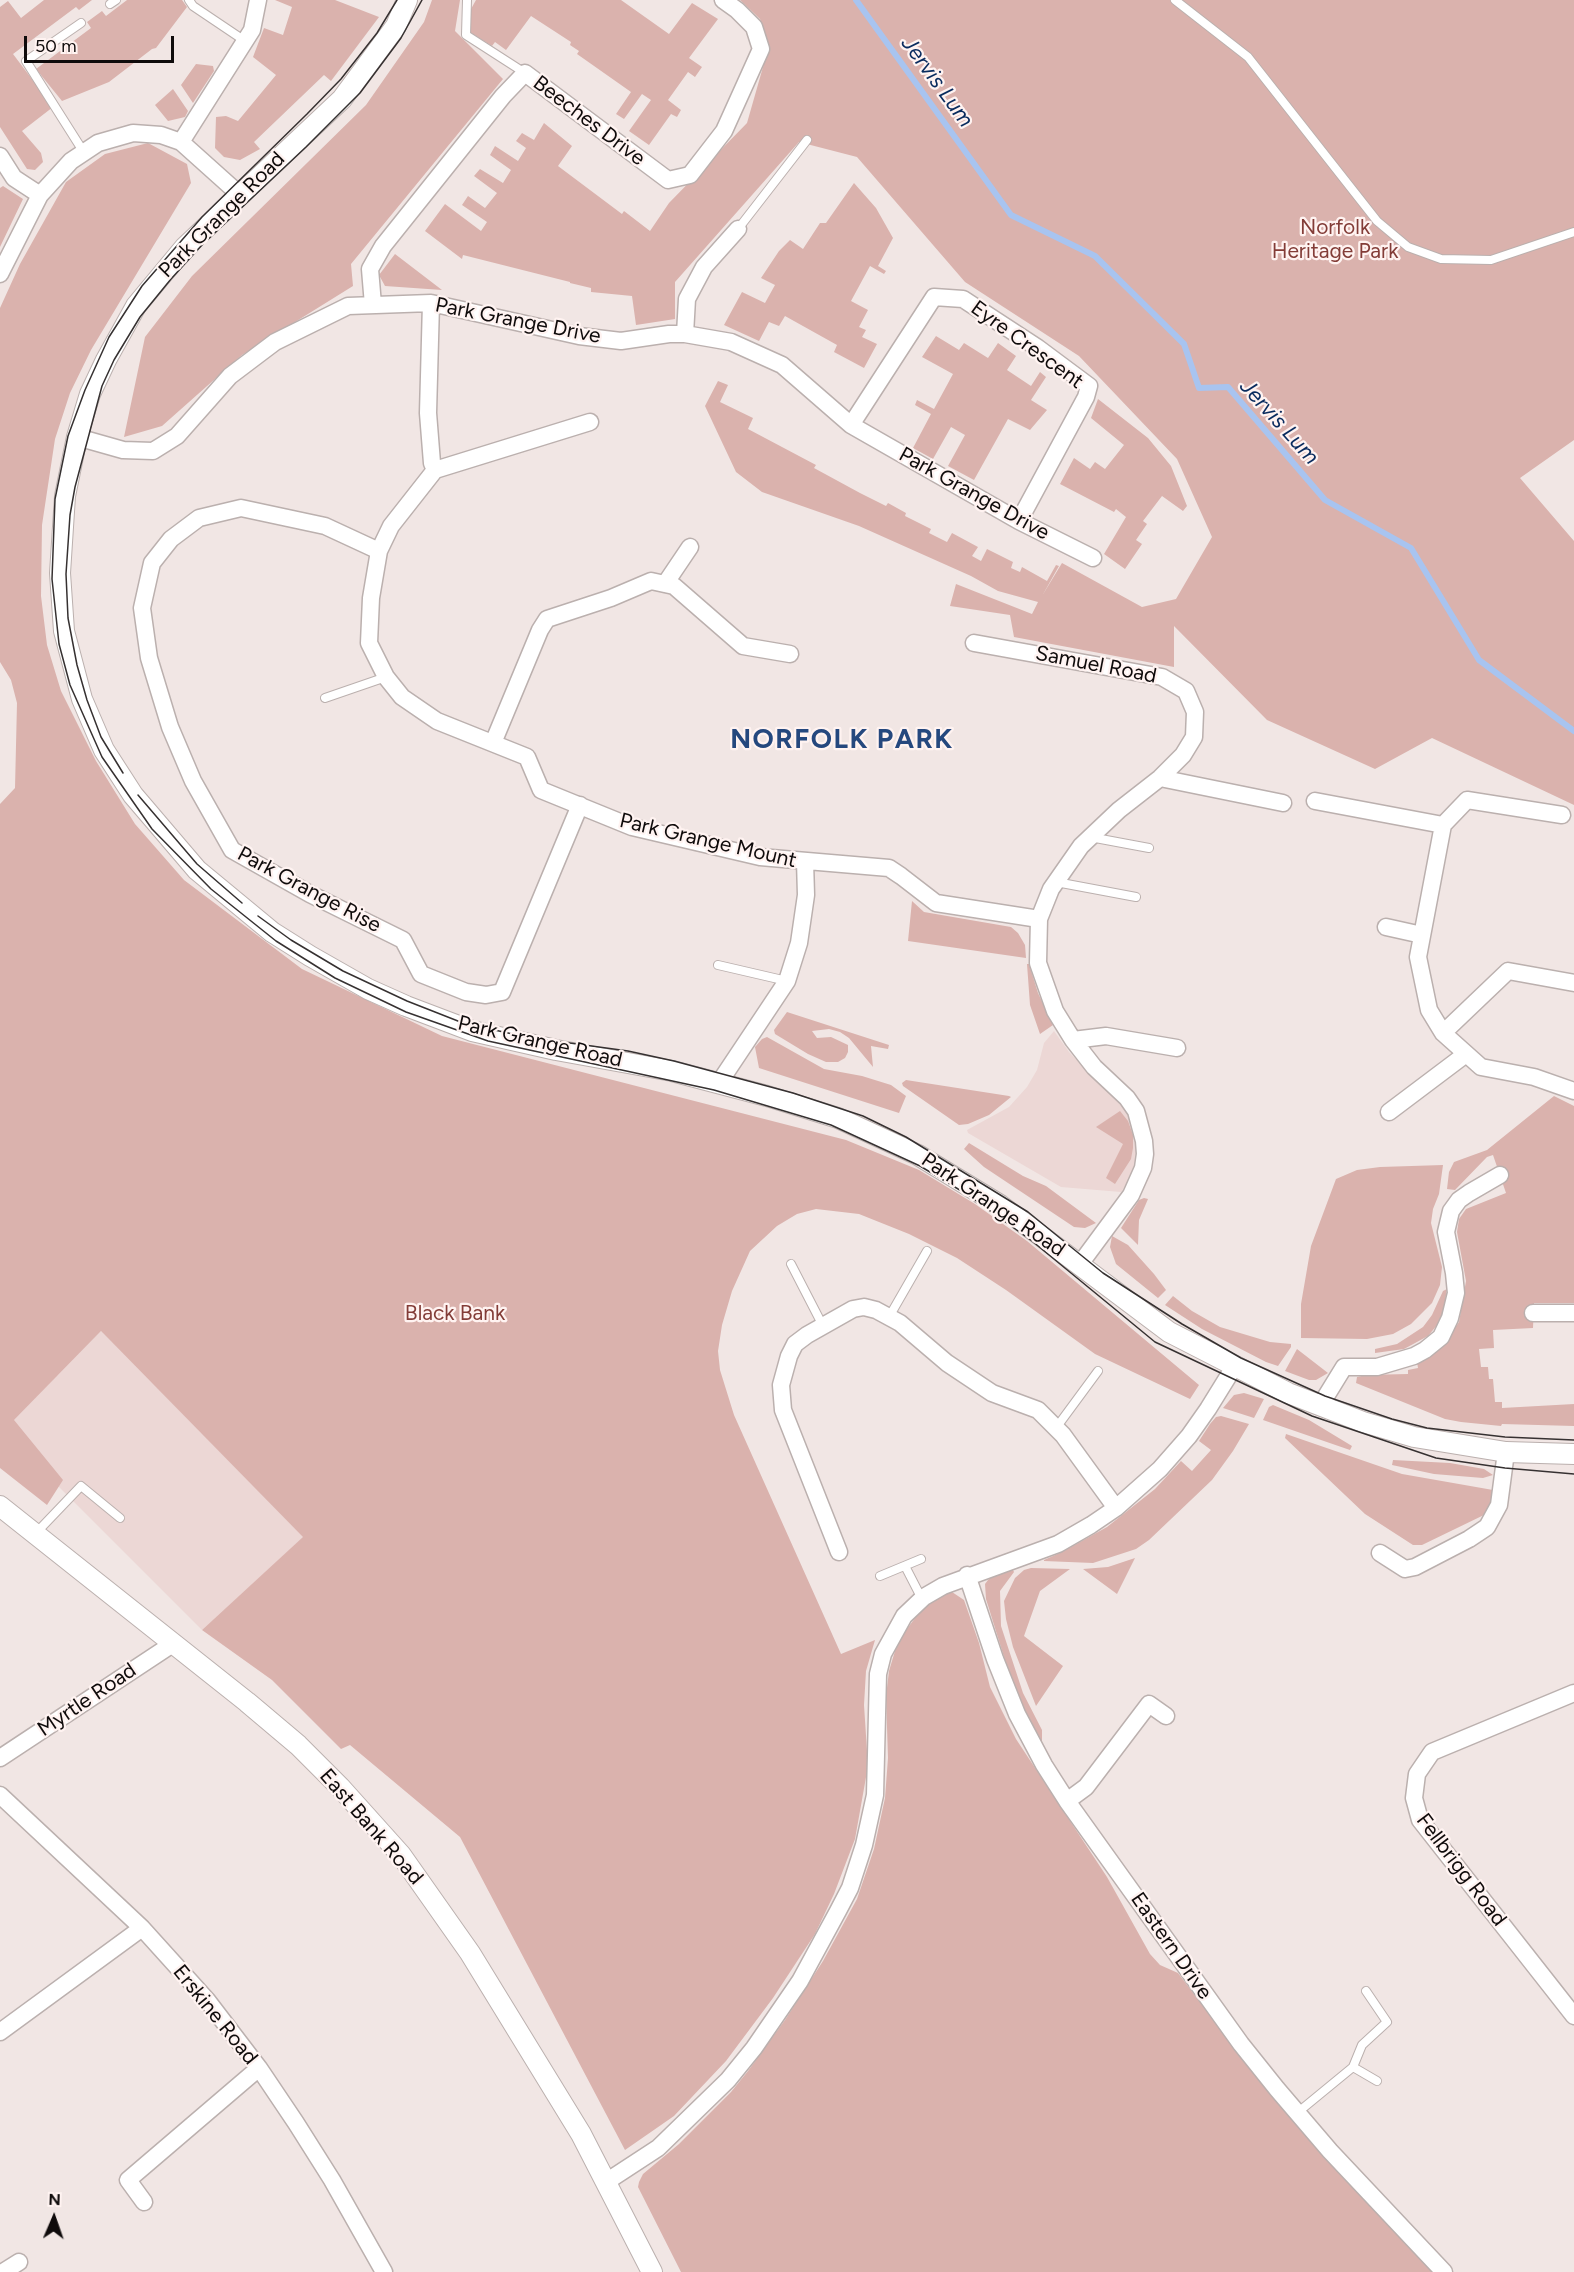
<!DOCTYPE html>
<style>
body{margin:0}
#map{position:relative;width:1574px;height:2272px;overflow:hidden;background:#f1e6e4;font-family:Figtree,sans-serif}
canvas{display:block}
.north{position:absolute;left:24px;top:2188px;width:60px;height:60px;-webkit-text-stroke:4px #fff3f1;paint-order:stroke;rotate:2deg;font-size:16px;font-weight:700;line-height:24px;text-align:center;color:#0f0b0b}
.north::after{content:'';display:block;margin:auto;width:21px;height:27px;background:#0f0b0b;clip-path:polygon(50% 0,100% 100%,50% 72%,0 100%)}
.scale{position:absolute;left:24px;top:36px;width:150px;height:27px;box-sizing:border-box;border:3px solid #0f0b0b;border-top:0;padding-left:8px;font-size:18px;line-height:21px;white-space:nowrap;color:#0f0b0b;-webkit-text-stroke:4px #fff3f1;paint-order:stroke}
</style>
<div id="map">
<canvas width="1574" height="2272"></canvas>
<div class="north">N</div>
<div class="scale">50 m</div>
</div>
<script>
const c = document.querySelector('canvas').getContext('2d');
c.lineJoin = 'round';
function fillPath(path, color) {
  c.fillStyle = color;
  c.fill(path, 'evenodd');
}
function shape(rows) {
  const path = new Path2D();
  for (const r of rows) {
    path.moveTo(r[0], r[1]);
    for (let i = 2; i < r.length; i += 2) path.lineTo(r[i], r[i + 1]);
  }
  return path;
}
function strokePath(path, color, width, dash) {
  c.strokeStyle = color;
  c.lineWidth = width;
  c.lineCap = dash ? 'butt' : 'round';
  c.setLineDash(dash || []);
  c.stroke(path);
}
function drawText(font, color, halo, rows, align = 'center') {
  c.font = font + ' Figtree,sans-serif';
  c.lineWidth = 4.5;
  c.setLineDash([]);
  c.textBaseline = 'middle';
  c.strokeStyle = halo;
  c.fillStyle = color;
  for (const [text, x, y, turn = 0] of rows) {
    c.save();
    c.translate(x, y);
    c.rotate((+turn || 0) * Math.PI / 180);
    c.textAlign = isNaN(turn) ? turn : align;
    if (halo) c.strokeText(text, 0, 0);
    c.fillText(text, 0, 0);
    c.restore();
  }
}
fillPath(shape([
 [1054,1031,1069,1052,1096,1080,1115,1094,1133,1116,1140,1157,1129,1181,1121,1192,1061,1187,968,1133,967,1130,1009,1107,1027,1087,1037,1070,1044,1043],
 [101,1331,304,1537,202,1630,3,1431]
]), '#ecd7d5');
fillPath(shape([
 [44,0,92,0,79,10,76,7,13,54,53,107,22,131,41,153,43,162,35,170,27,169,0,127,0,7,8,1,21,18],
 [127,0,182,0,187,7,156,48,152,49,109,82,62,101,36,69,91,28,87,22,102,11,106,16],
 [275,0,335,0,379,17,331,81,324,75,254,142,260,149,240,160,224,157,215,148,216,117,226,116,238,121,276,75,253,57,264,28,283,35,292,7],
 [432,0,460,0,455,31,503,79,351,264,353,286,242,355,162,426,124,437,145,337,192,276,366,105,424,22],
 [476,0,621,0,669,34,692,3,718,19,689,58,702,67,695,77,688,72,668,100,681,110,677,117,671,114,649,145,629,131,651,100,642,94,624,119,616,114,631,92,577,54,579,51,570,45,571,42,531,16,506,50,495,42,492,46,471,33,471,9],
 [740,0,1574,0,1574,440,1520,478,1574,541,1574,805,1432,738,1375,769,1267,720,1174,626,1174,667,1014,637,1010,615,950,606,956,584,1032,614,1038,602,998,591,971,576,859,526,762,492,736,472,705,406,718,381,728,385,720,402,753,418,748,429,816,465,814,468,860,493,886,506,888,503,906,513,905,516,931,529,929,533,947,542,952,533,978,547,972,556,981,561,987,549,1013,562,1011,568,1020,572,1022,567,1047,581,1056,565,1059,566,1042,596,1062,563,1142,607,1176,599,1212,537,1177,459,1079,356,965,282,857,157,799,142,675,282,675,319,636,325,632,296,591,292,591,288,570,283,570,282,463,255,462,259,425,231,445,204,481,231,487,222,462,205,468,196,485,208,497,193,474,176,480,169,503,183,511,170,490,155,495,146,518,161,526,148,516,141,522,133,534,140,544,123,572,146,558,166,622,214,624,211,650,231,669,203,747,123,769,46,760,19],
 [196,64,213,66,214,71,193,103,181,85],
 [173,89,188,111,185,117,168,121,155,105],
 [148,143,187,164,191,183,91,350,70,393,55,439,42,525,41,596,47,645,61,691,96,761,135,824,184,880,302,969,442,1036,846,1140,919,1170,975,1204,1027,1241,1199,1385,1190,1399,1095,1354,1006,1290,957,1258,909,1234,859,1214,816,1209,797,1214,777,1226,750,1251,732,1291,722,1325,718,1351,720,1370,734,1415,841,1654,875,1640,866,1671,864,1705,868,1766,855,1839,834,1894,815,1934,773,1998,726,2061,674,2116,625,2150,460,1837,350,1745,341,1749,272,1680,202,1630,303,1537,101,1331,14,1420,63,1480,47,1505,0,1468,0,804,15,788,17,703,11,680,0,662,0,308,20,264,66,182,105,154],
 [854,183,876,208,893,238,878,266,886,271,884,274,870,266,851,301,868,310,859,327,866,330,862,337,877,344,864,368,834,352,837,345,785,316,779,326,769,322,759,341,724,325,742,292,765,303,775,285,761,278,779,251,790,240,803,249,820,223,826,223],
 [3,186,23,199,0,247,0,188],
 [395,254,442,290,385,286,379,275],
 [936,336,959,350,964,343,988,358,998,343,1016,356,1007,370,1031,386,1040,372,1046,377,1031,400,1047,410,1030,430,1008,419,974,480,948,466,965,435,951,427,933,459,913,448,931,414,915,405,917,400,934,409,953,374,922,357],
 [1098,399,1148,438,1171,466,1187,506,1183,511,1162,496,1143,521,1147,524,1136,540,1142,544,1125,569,1104,554,1126,517,1116,509,1114,512,1060,484,1074,458,1090,469,1095,462,1105,469,1124,445,1091,418],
 [912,901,924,912,1011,927,1018,933,1025,945,1026,958,908,941],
 [1027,964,1029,964,1038,993,1053,1025,1040,1034,1030,1005],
 [787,1012,889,1045,888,1049,871,1046,873,1067,849,1038,840,1032,829,1029,812,1031,817,1038,831,1037,848,1045,848,1052,845,1058,838,1062,826,1062,808,1054,775,1034,774,1030],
 [767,1037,824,1069,862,1076,891,1085,906,1096,899,1113,759,1068,755,1047,762,1039],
 [906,1080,1009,1096,1011,1097,989,1115,968,1124,959,1125,903,1086,902,1083],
 [1554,1096,1574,1106,1574,1303,1534,1303,1533,1328,1493,1330,1494,1348,1479,1349,1481,1367,1488,1367,1489,1379,1493,1379,1495,1402,1502,1402,1502,1408,1574,1404,1574,1426,1502,1424,1501,1426,1461,1422,1445,1419,1356,1383,1357,1377,1366,1375,1408,1374,1408,1370,1418,1368,1417,1362,1443,1345,1459,1322,1466,1281,1457,1232,1459,1219,1466,1209,1506,1193,1493,1155,1487,1157,1455,1190,1447,1189,1449,1172,1454,1162,1487,1150],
 [1120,1111,1128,1121,1133,1135,1133,1148,1131,1159,1115,1184,1106,1178,1123,1144,1096,1127],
 [969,1143,1023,1176,1046,1186,1096,1223,1085,1228,1074,1227,984,1167,964,1149],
 [1443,1165,1439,1194,1433,1209,1431,1223,1442,1267,1440,1285,1432,1303,1411,1324,1393,1334,1367,1339,1301,1338,1301,1304,1311,1246,1336,1179,1357,1170,1380,1167],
 [1144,1198,1148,1199,1139,1220,1138,1245,1121,1228,1139,1200],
 [1112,1236,1128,1245,1154,1274,1166,1290,1158,1298,1116,1264,1110,1247],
 [1447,1289,1443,1313,1438,1324,1428,1336,1404,1349,1375,1353,1375,1349,1397,1344,1423,1327,1432,1315,1443,1291],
 [1173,1296,1192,1311,1220,1327,1270,1342,1291,1344,1291,1347,1278,1366,1266,1362,1202,1329,1165,1305],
 [1297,1349,1328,1373,1316,1380,1309,1380,1285,1371],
 [1244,1393,1264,1399,1254,1418,1223,1408,1234,1395],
 [1273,1405,1309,1420,1352,1446,1350,1450,1263,1420,1269,1407],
 [1221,1416,1249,1424,1233,1451,1212,1480,1149,1540,1136,1549,1093,1563,1044,1561,1044,1560,1062,1552,1107,1527,1155,1489,1181,1461,1192,1471,1211,1450,1199,1441,1210,1424,1216,1417],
 [1286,1434,1402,1474,1493,1490,1492,1503,1486,1514,1422,1545,1413,1545,1365,1514,1285,1438],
 [1393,1460,1450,1463,1484,1469,1493,1475,1483,1478,1434,1474,1392,1465],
 [1135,1558,1117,1594,1083,1569,1108,1567],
 [1012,1568,1014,1572,1000,1591,1001,1626,1023,1693,1042,1730,1042,1743,1022,1708,1013,1686,986,1599,985,1584,988,1580,993,1575],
 [1031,1568,1070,1569,1040,1591,1024,1636,1063,1666,1036,1706,1013,1647,1006,1619,1004,1601,1015,1578,1024,1570],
 [952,1592,964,1600,979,1643,990,1687,1016,1739,1107,1877,1150,1954,1160,1965,1178,1973,1269,2093,1311,2142,1434,2272,681,2272,638,2187,639,2182,643,2174,679,2144,731,2092,748,2071,785,2020,823,1961,857,1899,874,1849,885,1798,888,1758,886,1696,889,1671,895,1651,906,1630,919,1613,939,1595]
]), '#dab2ad');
strokePath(shape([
 [856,0,1011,215,1095,256,1184,344,1199,388,1228,387,1325,500,1411,548,1479,660,1574,731]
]), '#a8c4f0', 6);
const service = shape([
 [189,0,193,6,245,41],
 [467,0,466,35,525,73],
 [1175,0,1248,57,1377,221,1408,247,1441,259,1491,260,1574,232],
 [110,4,116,0],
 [81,23,26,61,83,151],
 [738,229,807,140],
 [325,698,386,677],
 [1090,837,1149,848],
 [1056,882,1136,897],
 [718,965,787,981],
 [791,1264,823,1326],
 [889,1317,927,1251],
 [1056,1428,1098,1371],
 [36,1533,81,1486,120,1518],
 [905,1566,922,1599],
 [880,1576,921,1559],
 [1353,2067,1377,2081],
 [1297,2113,1353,2067,1362,2045,1387,2022,1366,1991]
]);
const minor = shape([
 [181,142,252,30,258,0],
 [0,156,14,178,40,195],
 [0,274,40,195,71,161,98,143,133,133,161,135,181,142,239,194],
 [431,303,428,413,432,463,435,470,391,526,379,551,371,598,369,643,386,677,402,697,437,721,527,757,541,790,632,827,760,857,889,868,901,876,936,903,1039,919],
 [373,305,370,269,383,246,503,96,525,73,668,180,690,175,724,131,761,49,754,27,737,10,723,0],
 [685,334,687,299,704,267,738,229],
 [851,425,934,297,963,299,1038,348,1089,386,1086,397,1019,521],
 [77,437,123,450,153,451,177,436,230,376,275,342,348,306,431,303,579,336,621,341,669,334,685,334,731,342,782,365,851,425,1019,521,1093,558],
 [435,470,590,422],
 [379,551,325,526,241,508,199,518,171,539,152,563,142,608,149,658,170,727,193,781,232,850,310,894,403,940,421,974,466,992,486,995,502,992,580,805],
 [665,584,690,547],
 [974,643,1162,677,1186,691,1195,712,1194,737,1183,755,1160,778,1119,810,1081,846,1051,889,1039,919,1038,963,1055,1011,1073,1040,1094,1067,1127,1098,1136,1111,1144,1141,1145,1154,1143,1168,1131,1195,1080,1264],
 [493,743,540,630,547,619,611,598,651,581,674,586,743,646,790,654],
 [1160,778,1283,803],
 [1315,801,1443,825,1418,957,1429,1010,1443,1033,1481,1067,1534,1077,1574,1091],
 [1443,825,1467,800,1562,815],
 [1386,927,1422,935],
 [1443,1033,1508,971,1574,983],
 [1073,1040,1106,1036,1177,1048],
 [719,1083,787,981,799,943,806,895,805,861],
 [1389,1112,1466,1054],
 [1533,1313,1574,1313],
 [1320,1406,1344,1367,1377,1367,1414,1356,1425,1350,1441,1337,1450,1318,1456,1293,1454,1273,1446,1232,1451,1211,1459,1200,1469,1193,1500,1175],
 [839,1552,783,1410,781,1385,789,1356,795,1344,807,1335,853,1309,864,1307,876,1310,900,1323,947,1363,992,1393,1038,1410,1063,1435,1116,1508],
 [1380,1553,1405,1569,1415,1567,1469,1539,1487,1527,1499,1505,1506,1452],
 [967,1575,995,1659,1017,1714,1044,1765,1067,1801,1241,2044,1277,2089,1330,2151,1444,2272],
 [1574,1693,1432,1752,1417,1774,1414,1798,1420,1820,1574,2016],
 [0,1758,174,1643],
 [0,1795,142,1928,207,2000,259,2068,296,2123,332,2180,384,2272],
 [1067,1801,1086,1787,1149,1704,1166,1716],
 [0,2032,142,1928],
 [606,2182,658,2148,728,2080,754,2048,800,1981,838,1911,850,1888,864,1845,875,1795,878,1674,883,1654,904,1616,924,1597,943,1586,1058,1544,1091,1525,1116,1508,1160,1469,1189,1436,1208,1409,1234,1367],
 [144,2202,128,2180,259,2068],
 [3,2272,19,2262]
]);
const tertiary = shape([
 [407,0,396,26,342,99,185,247,136,306,106,360,90,394,77,437,65,496,60,573,64,631,82,699,104,750,133,795,197,870,272,932,310,956,368,989,406,1006,472,1031,556,1050,672,1071,767,1096,838,1118,918,1155,1000,1205,1169,1332,1288,1393,1363,1422,1414,1437,1506,1452,1574,1454],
 [0,1506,247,1702,298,1745,340,1787,401,1855,470,1953,581,2134,652,2272]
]);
strokePath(service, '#bbb0ae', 10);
strokePath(minor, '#bbb0ae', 19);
strokePath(tertiary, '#bbb0ae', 22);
strokePath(service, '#fff', 8);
strokePath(minor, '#fff', 16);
strokePath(tertiary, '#fff', 20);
strokePath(shape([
 [397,0,377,33,341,79,307,114,202,217,142,286,109,337,85,390,68,436,55,499,52,579,59,644,70,685,102,757,152,829,211,889,276,941,335,978,406,1012,488,1041,714,1090,831,1125,920,1166,968,1195,1032,1241,1155,1342,1312,1416,1436,1458,1505,1468,1574,1474],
 [123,773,101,737,87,700,77,665,68,618,66,574,70,515,75,487,102,386,114,360,140,317,171,279,202,245,306,147,360,93,401,38,422,0],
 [138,795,197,864,242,903],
 [258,916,291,940,343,971,407,1001,463,1023,526,1037,628,1051,674,1061,793,1093,863,1116,906,1137,1028,1212,1103,1273,1182,1324,1241,1358,1325,1396,1392,1419,1427,1428,1505,1437,1574,1440]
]), '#363131', 1.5);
drawText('21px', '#0f0b0b', '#fff3f1', [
 ["Beeches Drive",589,121,37],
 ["Park Grange Road",222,215,-45],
 ["Park Grange Drive",518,321,11],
 ["Eyre Crescent",1027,345,36],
 ["Park Grange Drive",974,494,29],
 ["Samuel Road",1096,665,11],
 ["Park Grange Mount",708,841,13],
 ["Park Grange Rise",309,890,28],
 ["Park Grange Road",540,1042,13],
 ["Park Grange Road",993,1205,34],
 ["Myrtle Road",87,1700,-34],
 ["East Bank Road",371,1827,49],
 ["Fellbrigg Road",1461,1870,53],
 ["Eastern Drive",1171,1946,55],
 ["Erskine Road",215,2015,51]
]);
drawText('21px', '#833c37', '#fff3f1', [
 ["Norfolk",1335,228],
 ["Heritage Park",1335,252],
 ["Black Bank",455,1314]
]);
drawText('italic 22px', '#092b5e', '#fff3f1', [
 ["Jervis Lum",937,82,54],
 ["Jervis Lum",1279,422,48]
]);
c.letterSpacing = '1.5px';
drawText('bold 27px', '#25487e', '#fff3f1', [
 ["NORFOLK PARK",842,740]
]);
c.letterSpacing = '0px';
</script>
